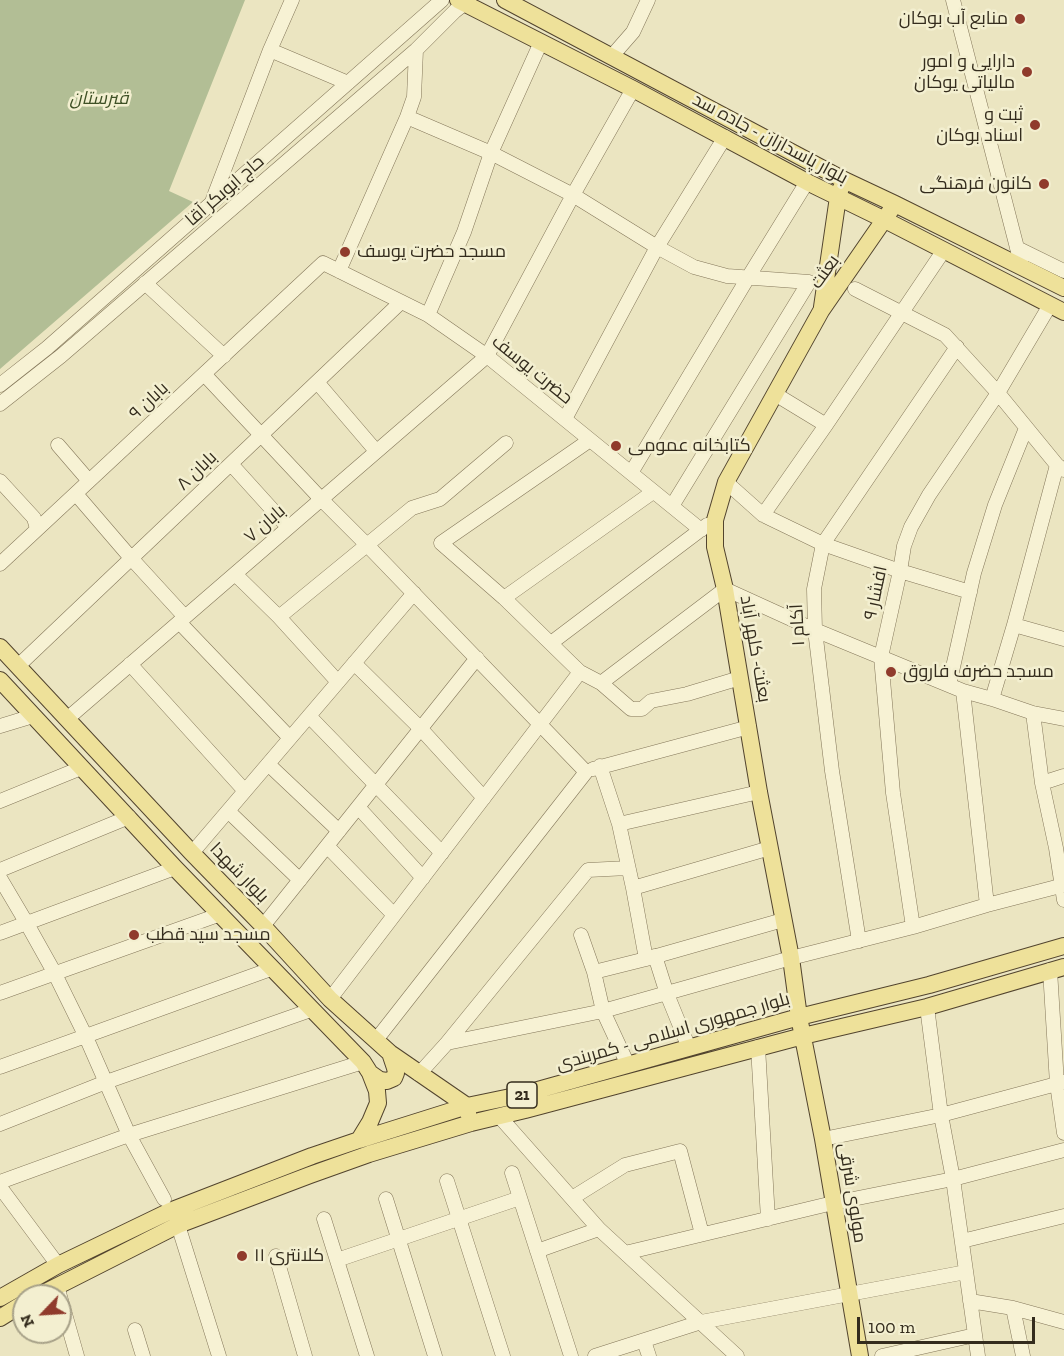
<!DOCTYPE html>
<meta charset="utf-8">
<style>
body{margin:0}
#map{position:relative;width:1064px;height:1356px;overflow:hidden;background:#ebe5c1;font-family:"Zilla Slab",serif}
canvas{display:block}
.north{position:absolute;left:12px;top:1284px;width:60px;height:60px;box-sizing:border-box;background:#f3efd0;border:2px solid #a7a188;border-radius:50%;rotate:245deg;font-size:16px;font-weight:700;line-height:24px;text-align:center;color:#342c1d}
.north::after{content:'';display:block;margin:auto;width:21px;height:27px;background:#903b2c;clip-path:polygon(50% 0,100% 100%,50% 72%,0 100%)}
.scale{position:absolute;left:857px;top:1317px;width:178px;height:27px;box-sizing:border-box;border:3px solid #342c1d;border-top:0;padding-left:8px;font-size:18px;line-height:21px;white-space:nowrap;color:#342c1d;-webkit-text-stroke:4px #f3efd0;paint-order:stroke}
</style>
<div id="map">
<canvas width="1064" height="1356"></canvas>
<div class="north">N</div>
<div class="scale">100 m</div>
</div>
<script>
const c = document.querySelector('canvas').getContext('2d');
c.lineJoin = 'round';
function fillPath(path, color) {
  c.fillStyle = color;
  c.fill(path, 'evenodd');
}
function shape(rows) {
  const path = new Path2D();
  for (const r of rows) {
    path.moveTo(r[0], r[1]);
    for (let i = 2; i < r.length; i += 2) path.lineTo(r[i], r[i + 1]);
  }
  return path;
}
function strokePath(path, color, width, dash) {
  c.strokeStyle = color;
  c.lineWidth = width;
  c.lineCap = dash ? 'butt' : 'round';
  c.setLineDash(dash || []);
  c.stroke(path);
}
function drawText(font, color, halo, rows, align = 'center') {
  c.font = font + ' "Zilla Slab",Cairo,serif';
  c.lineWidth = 5;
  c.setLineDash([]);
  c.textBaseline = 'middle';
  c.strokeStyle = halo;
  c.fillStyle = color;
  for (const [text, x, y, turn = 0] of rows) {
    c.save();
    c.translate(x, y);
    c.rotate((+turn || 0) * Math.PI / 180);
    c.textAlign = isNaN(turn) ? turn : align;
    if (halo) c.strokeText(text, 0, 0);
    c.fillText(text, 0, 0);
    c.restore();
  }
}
fillPath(shape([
 [0,0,245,0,169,191,193,202,0,369]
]), '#b2be95');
const minor = shape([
 [953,0,1022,267],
 [270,50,348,83],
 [416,50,414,97,407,117,491,153,573,195,657,247,694,267,727,276,809,282,672,506],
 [612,56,633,32,648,0],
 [213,199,270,50,292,0],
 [1017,248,1064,271],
 [339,271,407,117],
 [145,283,224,356],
 [855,289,945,335,998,393,1057,465,1064,470],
 [428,315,464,232,491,153,541,42],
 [204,374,321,499,368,546,586,772],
 [317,382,376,451],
 [0,385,47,348,442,0],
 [775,394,826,425],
 [0,404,61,356,416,50,455,11,469,0],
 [565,419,657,247,725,137],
 [590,440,441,543,504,598,580,672,601,683,631,709,642,709,651,701,687,694,740,678],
 [58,445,89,481],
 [231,464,288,527],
 [631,473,749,276,807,182],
 [0,481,34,518,37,529],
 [726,482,763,515,823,544,900,571,970,592],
 [76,494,131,558,185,617],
 [763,515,826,425,944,250],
 [0,564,323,263,428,315,487,356,701,530],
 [235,574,279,617,338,682],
 [504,598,653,492],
 [279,617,412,508,440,499,506,443],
 [179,622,290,738],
 [1014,625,1064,639],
 [551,643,707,525],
 [354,663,421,729,484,798],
 [130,664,245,791],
 [18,666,401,302],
 [601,683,725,589,815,630,963,691,992,699,1033,713,1064,719],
 [949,685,974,573,995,505,1026,428],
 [963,691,987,905],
 [992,699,1014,625,1057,465],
 [1033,713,1042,783,1056,848,1064,900],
 [309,716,442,853],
 [67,719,487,356,573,195,633,89],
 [0,726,33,716],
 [268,764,339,831],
 [600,766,619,824,633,888,646,959],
 [593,769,749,727],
 [1042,783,1064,776],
 [0,801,81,768],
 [358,807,423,878],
 [228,811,300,880],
 [619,824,759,792],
 [327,846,394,915],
 [192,853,414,593],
 [0,870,129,817],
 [0,878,26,922,54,972,86,1037,129,1135,164,1199],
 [633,888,770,848],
 [263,926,477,658],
 [913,927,893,793,881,657,900,571,904,546,911,527,929,495,998,393,1050,305],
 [0,933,175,868],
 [581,935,594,972,603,1011,628,1065],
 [859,941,832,771,815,630,814,589,823,544,957,347],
 [655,956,667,994,689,1048],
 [1050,970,1057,1084,1064,1133],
 [594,972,646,959,783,920],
 [0,993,221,914],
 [330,999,580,672],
 [927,1007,941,1115,953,1179,978,1356],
 [376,1040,586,772],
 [447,1043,603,1011,791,958,913,927,987,905,1064,885],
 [758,1047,768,1219],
 [0,1067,271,969],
 [419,1074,447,1043,588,870,628,868],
 [499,1116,599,1229,737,1356],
 [0,1124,106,1082,311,1010],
 [823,1139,941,1115,1064,1082],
 [512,1173,571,1356],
 [447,1181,503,1356],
 [0,1182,129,1135,363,1062],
 [0,1187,58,1265],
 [572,1198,625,1165,680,1151,702,1234],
 [386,1199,435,1356],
 [324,1219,367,1356],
 [178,1225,219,1356],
 [962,1241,1064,1216],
 [537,1251,599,1229],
 [625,1253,833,1203,953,1179,1064,1150],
 [276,1256,305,1356],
 [337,1260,520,1198],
 [57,1286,77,1356],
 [970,1301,1013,1308,1064,1322],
 [1013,1308,1023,1356],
 [135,1330,143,1356],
 [644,1341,649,1356],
 [595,1356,701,1322,966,1272],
 [882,1356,975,1335]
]);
const major = shape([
 [458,0,633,89,807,182,885,220,1064,312],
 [505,0,844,180,895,204,1064,288],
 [822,307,838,197,841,188],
 [0,647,192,853,263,926,330,999,390,1053,467,1106,468,1113],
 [0,680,175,868,363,1062,370,1073,377,1091,378,1103,370,1122,359,1140],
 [370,1073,380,1080,387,1081,394,1078,396,1073,395,1068,390,1053],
 [38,1296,178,1225,310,1175,369,1154,471,1123,525,1110,803,1036,927,1007,1064,967],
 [0,1298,58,1265,170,1211,312,1156,359,1140,467,1106,520,1095,799,1017,929,985,1064,946],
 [0,1318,24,1303],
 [860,1356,823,1139,799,1017,791,958,759,792,725,589,715,547,715,520,726,482,821,311,895,204]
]);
strokePath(minor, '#84775a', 15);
strokePath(major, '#52442e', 18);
strokePath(minor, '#f7f2d4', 14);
strokePath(major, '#eee19a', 16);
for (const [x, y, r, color] of [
 [1020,19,6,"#903b2c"],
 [1027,72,6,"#903b2c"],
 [1035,125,6,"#903b2c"],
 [1044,184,6,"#903b2c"],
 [345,252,6,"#903b2c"],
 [616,446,6,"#903b2c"],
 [891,672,6,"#903b2c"],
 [134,935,6,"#903b2c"],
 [242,1256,6,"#903b2c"]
]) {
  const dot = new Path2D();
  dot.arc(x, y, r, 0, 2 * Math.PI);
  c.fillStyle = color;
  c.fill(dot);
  strokePath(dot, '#f3efd0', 2);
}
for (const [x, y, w] of [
 [522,1095,30]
]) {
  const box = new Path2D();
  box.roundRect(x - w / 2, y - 13, w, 26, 4.5);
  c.fillStyle = '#f3efd0';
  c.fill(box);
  strokePath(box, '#342c1d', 1.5);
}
drawText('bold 16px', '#342c1d', null, [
 ["21",522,1095]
]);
drawText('18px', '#342c1d', '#f3efd0', [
 ["منابع آب بوکان",1008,19,"right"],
 ["دارایی و امور",1015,62,"right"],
 ["مالیاتی یوکان",1015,83,"right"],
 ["ثبت و",1023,115,"right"],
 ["اسناد بوکان",1023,136,"right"],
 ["کانون فرهنگی",1032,184,"right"],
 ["مسجد حضرت یوسف",357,252],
 ["کتابخانه عمومی",628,446],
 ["مسجد حضرف فاروق",903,672],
 ["مسجد سید قطب",146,935],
 ["کلانتری ۱۱",254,1256]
], 'left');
drawText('italic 18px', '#3e5025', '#f3efd0', [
 ["قبرستان",99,99]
]);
drawText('18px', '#342c1d', '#f3efd0', [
 ["بلوار پاسداران - جاده سد",770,139,28],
 ["حاج ابوبکر آقا",225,191,-41],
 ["بعثت",825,272,-55],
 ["حضرت یوسف",532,370,39],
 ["بابان ۹",149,401,-43],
 ["بابان ۸",197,471,-44],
 ["بابان ۷",265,524,-41],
 ["افشار ۹",876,593,-78],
 ["آکام ۱",798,625,-93],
 ["بعثت- کلهر آباد",755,649,80],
 ["بلوار شهدا",239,873,46],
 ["بلوار جمهوری اسلامی - کمربندی",673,1032,-16],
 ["مولوی شرقی",852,1193,81]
]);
</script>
